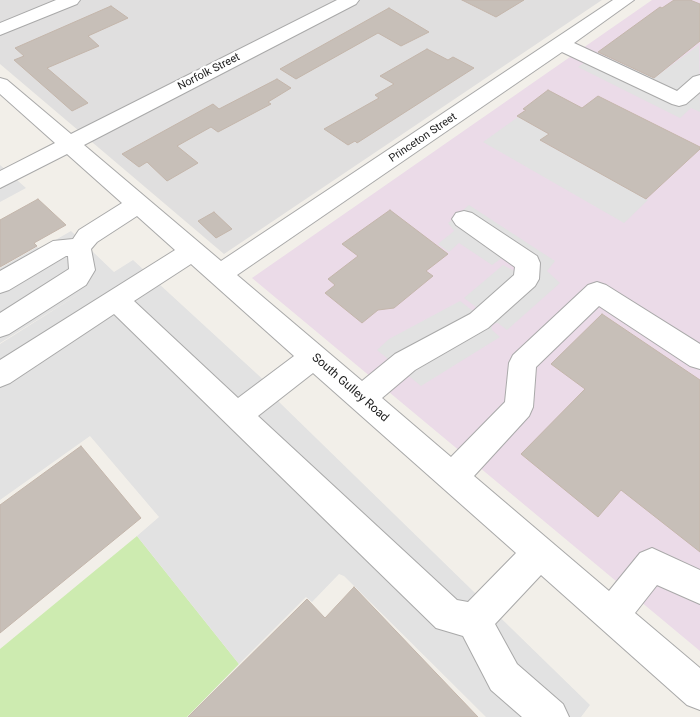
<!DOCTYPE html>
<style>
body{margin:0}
canvas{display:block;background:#f2efe9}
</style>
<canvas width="700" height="717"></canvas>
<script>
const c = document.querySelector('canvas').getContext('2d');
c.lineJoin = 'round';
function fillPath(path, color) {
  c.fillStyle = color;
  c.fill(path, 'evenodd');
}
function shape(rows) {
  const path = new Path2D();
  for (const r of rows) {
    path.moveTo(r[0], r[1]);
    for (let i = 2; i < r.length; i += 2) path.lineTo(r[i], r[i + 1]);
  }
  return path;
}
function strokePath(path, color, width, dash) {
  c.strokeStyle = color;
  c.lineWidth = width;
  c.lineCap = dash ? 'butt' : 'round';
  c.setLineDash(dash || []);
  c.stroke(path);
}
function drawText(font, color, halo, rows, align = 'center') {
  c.font = font + ' Roboto,sans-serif';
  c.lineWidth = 4.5;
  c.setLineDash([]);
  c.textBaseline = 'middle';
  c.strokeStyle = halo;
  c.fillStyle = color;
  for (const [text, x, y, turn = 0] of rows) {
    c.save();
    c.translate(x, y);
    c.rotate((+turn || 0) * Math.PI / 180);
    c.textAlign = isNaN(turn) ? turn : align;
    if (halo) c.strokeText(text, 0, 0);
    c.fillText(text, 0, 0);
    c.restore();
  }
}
fillPath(shape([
 [0,0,602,0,224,254,0,64]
]), '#e0dfdf');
fillPath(shape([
 [652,0,700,0,700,651,252,278]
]), '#ebdbe8');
fillPath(shape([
 [137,536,239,664,187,717,0,717,0,649]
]), '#cdebb0');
fillPath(shape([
 [699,45,700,112,691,108,680,118,578,67,598,53,654,78],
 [518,117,549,134,541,141,648,200,624,223,483,142],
 [0,165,26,188,0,202],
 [469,205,555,261,547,271,560,283,507,330,498,323,491,324,492,330,500,337,421,386,377,350,389,339,460,301,473,311,476,307,464,298,503,265,516,272,516,267,502,258,492,265,459,243,449,252,438,244,454,231,448,223],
 [71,231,114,272,133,260,281,396,277,400,590,705,581,717,486,717,344,576,339,574,312,602,306,597,239,664,137,536,159,517,90,436,0,500,0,344,90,287,0,343,0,268,37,247,40,249]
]), '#e2e2e2');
const building = shape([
 [462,0,524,0,496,17,462,0],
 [674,0,690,0,700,4,700,41,654,78,598,52,660,7,662,8,674,0],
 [111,6,128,18,88,36,99,46,47,68,88,103,72,111,14,60,24,56,15,48,111,6],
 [389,8,429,32,401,46,378,33,296,79,280,69,389,8],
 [427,49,448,60,453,57,474,68,357,143,355,141,348,145,324,129,379,98,375,95,394,84,380,76,427,49],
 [277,79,291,88,268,102,271,104,218,132,211,127,177,146,198,163,167,181,147,162,139,167,122,154,213,104,219,109,277,79],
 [548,90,582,108,598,96,700,147,700,149,646,199,540,140,549,134,517,116,526,110,523,109,548,90],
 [38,199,66,225,34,243,37,246,0,267,0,220,38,199],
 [390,210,448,254,426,271,433,276,394,308,378,310,362,323,325,293,335,285,328,279,358,256,342,244,390,210],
 [214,212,232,229,216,238,198,221,214,212],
 [602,314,700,380,700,552,621,490,598,517,521,454,585,389,551,364,602,314],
 [81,446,141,518,0,633,0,505,81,446],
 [354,587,478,717,188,717,307,599,325,618,354,587]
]);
fillPath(building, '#c7bfb8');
strokePath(building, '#c4b6ab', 1);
const minor = shape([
 [56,0,80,0,77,4,0,35,0,23,56,0],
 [337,0,359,0,356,4,84,145,221,261,613,0,634,0,574,43,677,91,693,77,700,75,700,92,686,104,679,106,672,104,562,52,237,275,362,381,395,354,470,314,514,275,515,267,456,225,452,219,456,213,464,211,472,213,537,256,540,263,539,279,535,286,488,328,415,370,382,398,451,457,505,402,509,363,513,355,588,285,597,282,606,285,700,344,700,369,690,366,599,306,536,367,533,407,529,416,474,476,609,591,640,553,652,548,700,570,700,604,657,585,635,613,700,668,700,710,687,705,541,575,495,624,517,664,563,704,569,717,522,717,491,690,463,636,436,628,114,314,10,383,0,387,0,360,175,250,137,216,97,242,91,249,95,270,86,285,9,334,0,337,0,313,69,269,68,256,66,256,9,290,0,293,0,271,53,241,73,239,79,230,122,203,67,154,0,188,0,171,55,143,0,94,0,78,7,80,71,134,337,0],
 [191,264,294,356,238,398,134,301,191,264],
 [313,373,516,553,468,602,457,600,258,416,313,373]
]);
strokePath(minor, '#a9a9a9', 2);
fillPath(minor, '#fff');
drawText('11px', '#222', '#fff', [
 ["Norfolk Street",209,72,-27],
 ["Princeton Street",423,138,-34]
]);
drawText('12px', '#222', '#fff', [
 ["South Gulley Road",350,388,41]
]);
</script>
